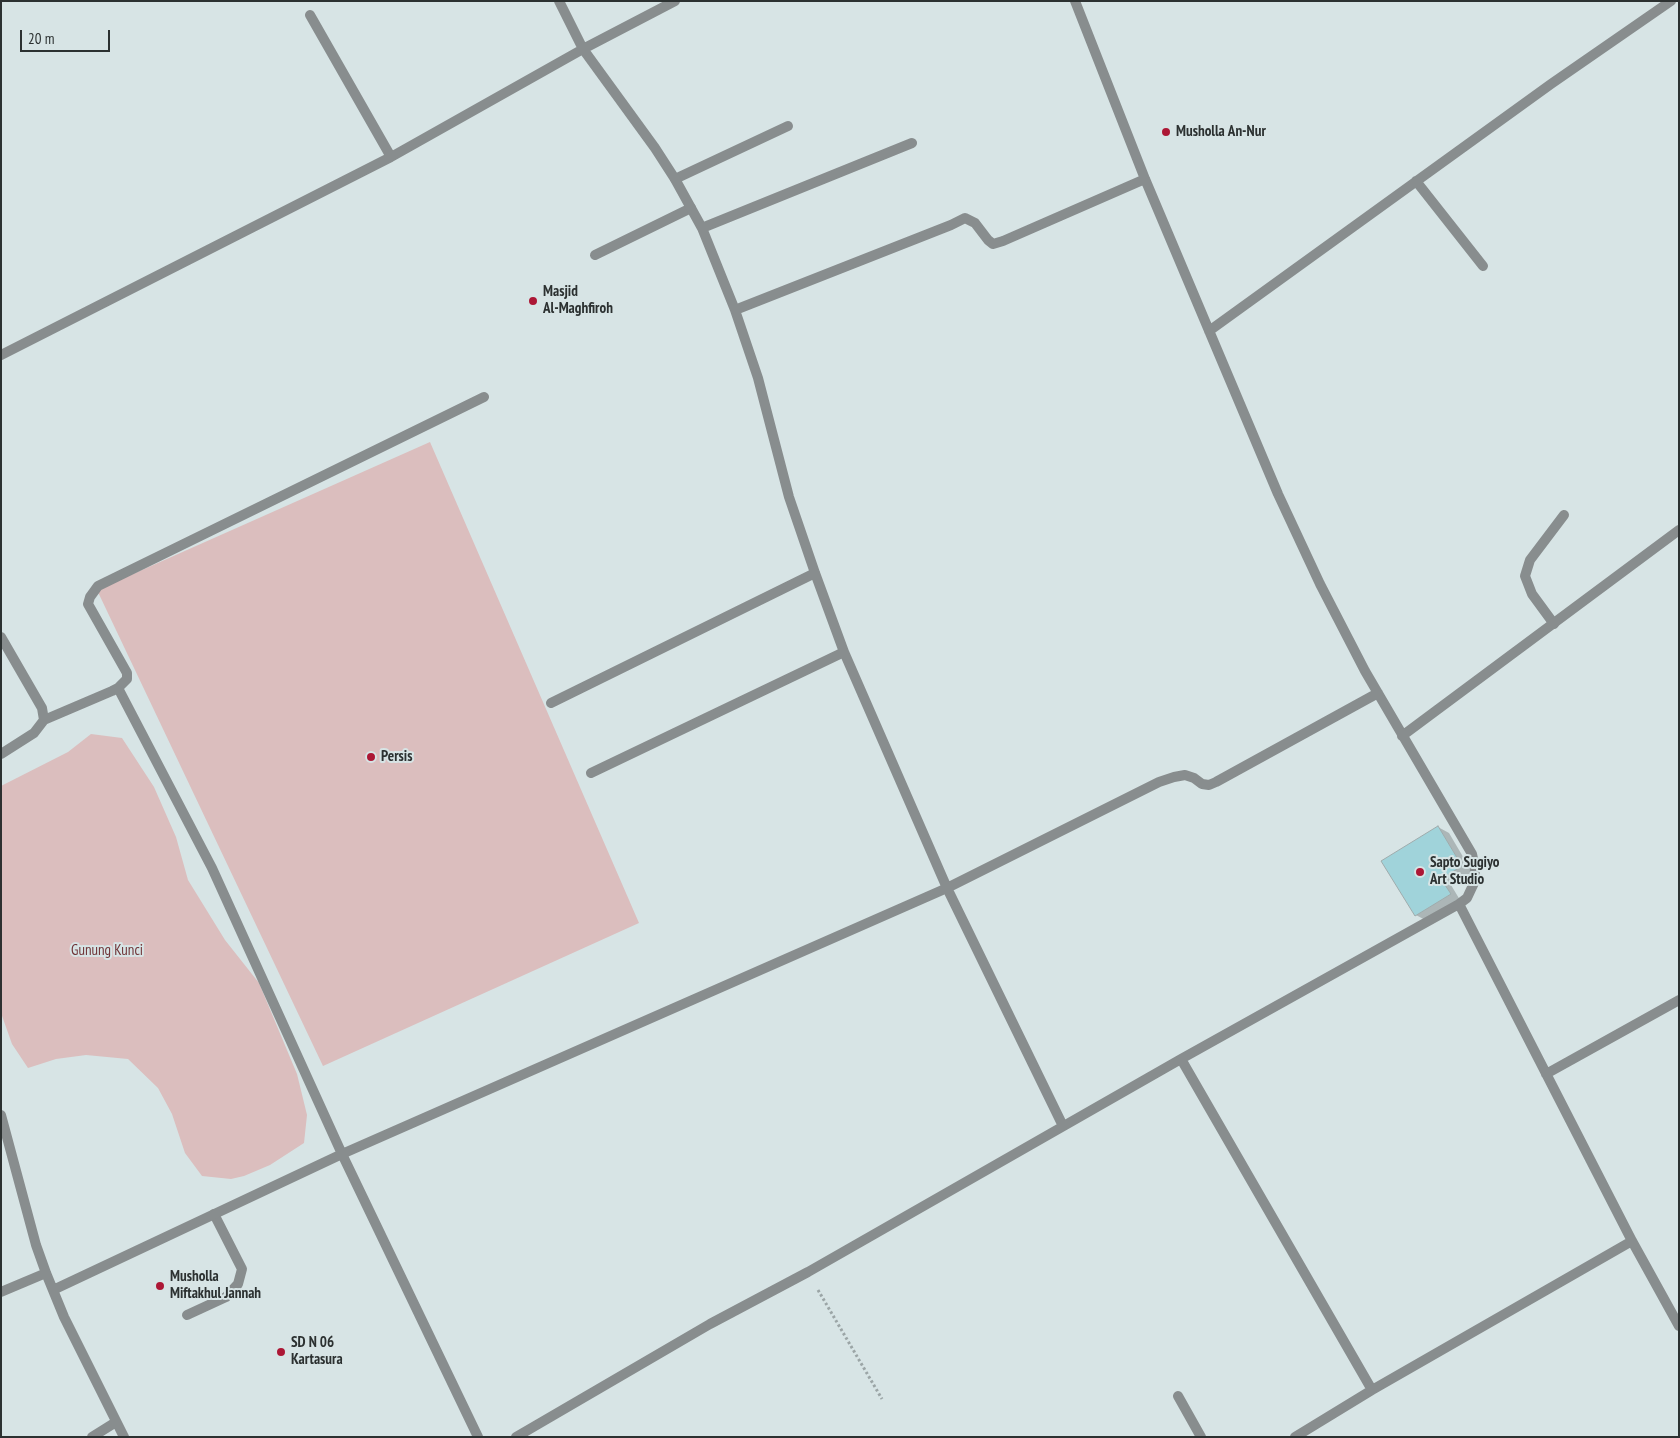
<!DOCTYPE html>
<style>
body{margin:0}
#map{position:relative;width:1680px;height:1438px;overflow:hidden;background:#d7e4e5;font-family:"PT Sans Narrow",sans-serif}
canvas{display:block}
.frame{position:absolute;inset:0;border:2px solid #2c3131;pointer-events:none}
.scale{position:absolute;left:20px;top:30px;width:90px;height:22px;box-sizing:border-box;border:2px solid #2c3131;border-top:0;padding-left:6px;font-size:15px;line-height:18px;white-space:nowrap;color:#2c3131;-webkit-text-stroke:4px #d7e4e5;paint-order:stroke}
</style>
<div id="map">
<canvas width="1680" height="1438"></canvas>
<div class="frame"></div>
<div class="scale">20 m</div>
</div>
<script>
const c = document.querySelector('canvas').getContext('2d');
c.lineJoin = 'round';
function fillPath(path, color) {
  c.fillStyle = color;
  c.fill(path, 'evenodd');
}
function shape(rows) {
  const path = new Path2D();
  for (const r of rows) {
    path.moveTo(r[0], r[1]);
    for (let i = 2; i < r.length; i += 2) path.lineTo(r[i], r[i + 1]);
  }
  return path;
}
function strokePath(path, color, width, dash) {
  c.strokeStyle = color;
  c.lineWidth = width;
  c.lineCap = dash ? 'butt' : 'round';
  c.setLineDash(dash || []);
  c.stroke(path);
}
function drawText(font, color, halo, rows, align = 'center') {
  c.font = font + ' "PT Sans Narrow",sans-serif';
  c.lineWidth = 4;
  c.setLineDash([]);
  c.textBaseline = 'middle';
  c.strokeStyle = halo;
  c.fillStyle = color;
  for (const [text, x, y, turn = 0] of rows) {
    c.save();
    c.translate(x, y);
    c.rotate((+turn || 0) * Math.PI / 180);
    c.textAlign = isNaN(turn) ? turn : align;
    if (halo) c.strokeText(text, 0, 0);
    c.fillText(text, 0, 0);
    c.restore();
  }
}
fillPath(shape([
 [430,442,639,923,323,1066,97,590],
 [91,734,122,738,154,787,176,837,188,880,225,940,259,983,297,1074,307,1115,304,1143,270,1165,244,1176,231,1179,202,1176,185,1153,172,1114,158,1088,128,1059,86,1055,56,1059,28,1068,12,1044,1,1013,1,786,68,752]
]), '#dbbebe');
fillPath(shape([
 [1438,827,1449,833,1472,872,1451,885,1460,900,1427,921,1416,915]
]), '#0003');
const building = shape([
 [1438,826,1462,866,1441,879,1451,894,1415,916,1381,861,1438,826]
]);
fillPath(building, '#a0d3da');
strokePath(building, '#9fabac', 1);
strokePath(shape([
 [818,1290,882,1399]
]), '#9ba5a6', 3, [2.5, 2.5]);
strokePath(shape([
 [675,179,788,126],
 [595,255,691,208],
 [1554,624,1532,594,1525,576,1530,560,1564,515],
 [187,1315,226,1297,238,1284,242,1269,214,1214]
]), '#888d8e', 10);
strokePath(shape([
 [559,1,583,49,655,148,675,179,702,228,735,310,758,378,789,497,815,573,844,652,947,888,1063,1126],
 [1075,1,1145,179,1278,494,1320,584,1365,671,1472,854,1475,868,1474,883,1467,898,1459,904,1632,1241,1679,1326],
 [310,15,391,157],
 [1416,181,1483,266],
 [702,228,912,143],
 [735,310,951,225,965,218,975,223,988,240,993,244,1003,241,1145,179],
 [1209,331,1551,84,1671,1],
 [1,355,391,157,583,49,675,1],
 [1,637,42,708,44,720,34,733,1,754],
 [118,688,212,868,342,1154,478,1437],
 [551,703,815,573],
 [44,720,112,691,118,688,127,679,127,673,88,604,90,597,98,586,484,397],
 [1402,736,1679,530],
 [591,773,844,652],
 [1181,1059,1372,1390],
 [1546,1074,1679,1000],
 [1,1115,36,1245,46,1273,64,1317,124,1437],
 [53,1290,342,1154,947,888,1159,782,1174,777,1185,775,1194,778,1202,784,1209,785,1216,782,1378,693],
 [1,1292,46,1273],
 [1178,1396,1201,1437],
 [92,1437,116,1422],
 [516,1437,710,1324,808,1272,1181,1059,1459,904],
 [1295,1437,1372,1390,1632,1241]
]), '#888d8e', 10);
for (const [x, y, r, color] of [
 [1166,132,5,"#ac1735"],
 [533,301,5,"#ac1735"],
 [371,757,5,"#ac1735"],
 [1420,872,5,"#ac1735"],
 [160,1286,5,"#ac1735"],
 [281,1352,5,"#ac1735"]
]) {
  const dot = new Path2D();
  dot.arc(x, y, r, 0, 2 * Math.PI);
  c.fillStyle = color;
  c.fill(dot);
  strokePath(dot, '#d7e4e5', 2);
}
drawText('bold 15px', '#2c3131', '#d7e4e5', [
 ["Musholla An-Nur",1176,132],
 ["Masjid",543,292],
 ["Al-Maghfiroh",543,309],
 ["Persis",381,757],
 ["Sapto Sugiyo",1430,863],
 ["Art Studio",1430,880],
 ["Musholla",170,1277],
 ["Miftakhul Jannah",170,1294],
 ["SD N 06",291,1343],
 ["Kartasura",291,1360]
], 'left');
drawText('15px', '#703538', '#d7e4e5', [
 ["Gunung Kunci",107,951]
]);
</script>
